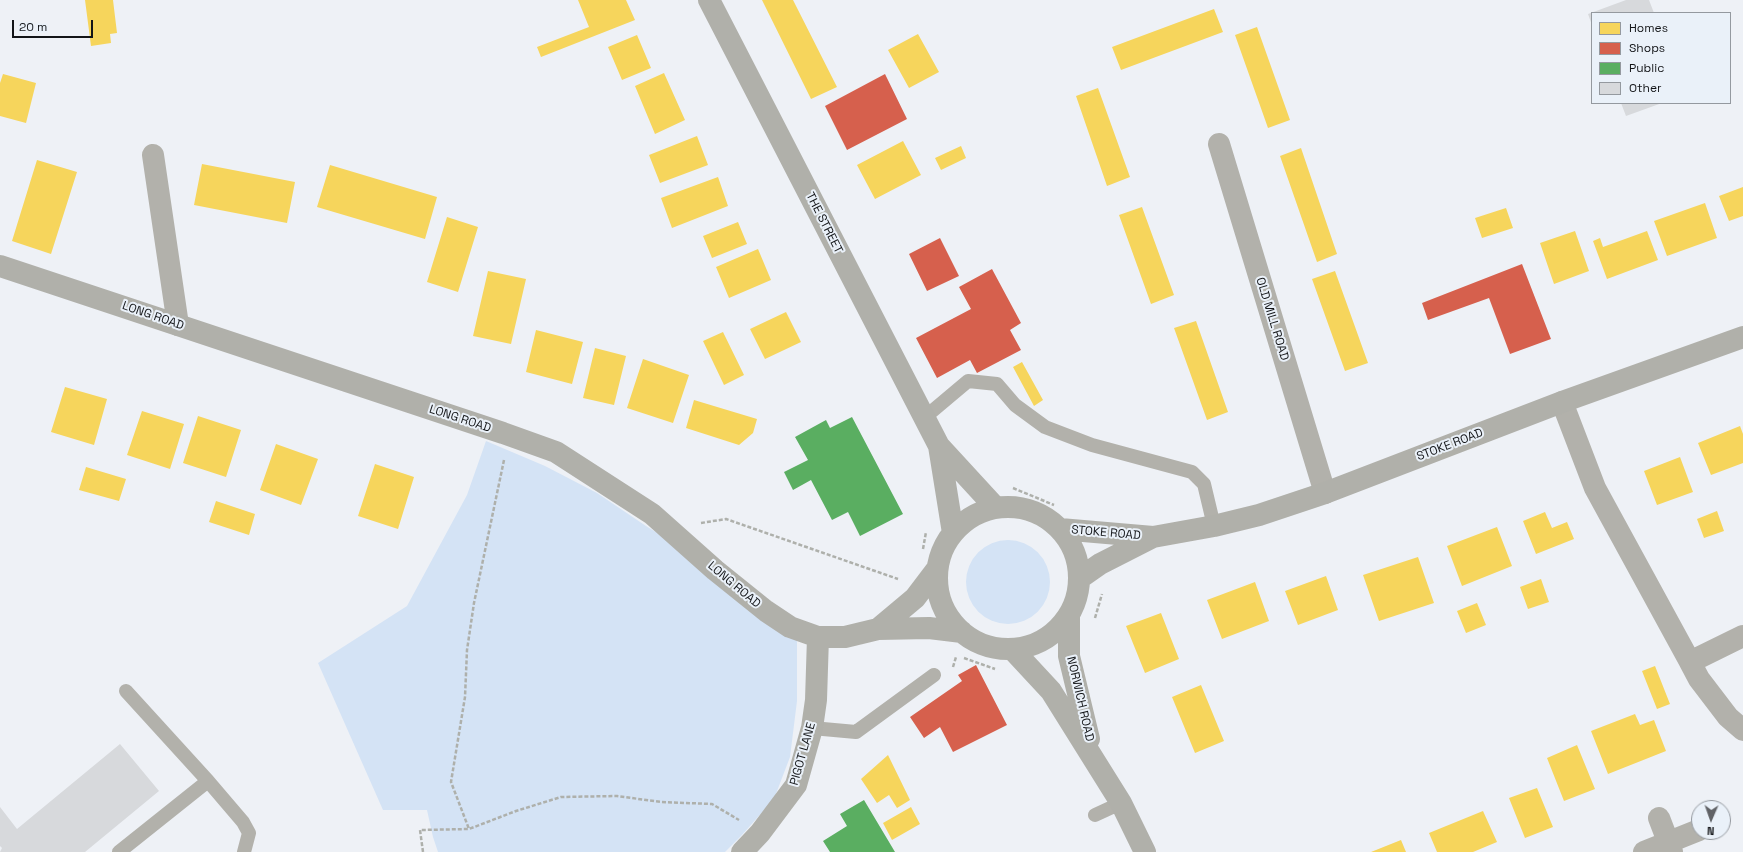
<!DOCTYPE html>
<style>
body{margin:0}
#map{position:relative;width:1743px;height:852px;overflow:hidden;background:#eef1f6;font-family:"Space Grotesk",sans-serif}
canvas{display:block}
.legend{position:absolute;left:1591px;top:12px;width:140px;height:92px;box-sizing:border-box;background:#eaf1f9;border:1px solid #94999f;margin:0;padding:5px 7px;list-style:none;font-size:12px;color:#131518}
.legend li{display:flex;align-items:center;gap:8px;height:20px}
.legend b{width:20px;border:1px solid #94999f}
.north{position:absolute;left:1691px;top:800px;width:40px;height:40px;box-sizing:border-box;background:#eaf1f9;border:1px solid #94999f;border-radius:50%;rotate:182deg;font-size:11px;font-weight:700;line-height:16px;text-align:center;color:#131518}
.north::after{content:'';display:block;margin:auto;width:14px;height:18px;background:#606266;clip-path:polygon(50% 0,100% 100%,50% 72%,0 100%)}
.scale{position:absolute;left:12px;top:20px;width:81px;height:18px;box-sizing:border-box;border:2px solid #131518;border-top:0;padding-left:5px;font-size:12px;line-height:14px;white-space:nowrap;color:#131518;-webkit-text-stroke:3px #eaf1f9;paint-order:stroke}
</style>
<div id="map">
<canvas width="1743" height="852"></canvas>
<ul class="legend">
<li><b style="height:11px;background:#f6d55c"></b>Homes</li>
<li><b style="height:11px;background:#d6604d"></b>Shops</li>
<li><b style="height:11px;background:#5aae61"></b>Public</li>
<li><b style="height:11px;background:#d7d9dc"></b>Other</li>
</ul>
<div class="north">N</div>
<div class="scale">20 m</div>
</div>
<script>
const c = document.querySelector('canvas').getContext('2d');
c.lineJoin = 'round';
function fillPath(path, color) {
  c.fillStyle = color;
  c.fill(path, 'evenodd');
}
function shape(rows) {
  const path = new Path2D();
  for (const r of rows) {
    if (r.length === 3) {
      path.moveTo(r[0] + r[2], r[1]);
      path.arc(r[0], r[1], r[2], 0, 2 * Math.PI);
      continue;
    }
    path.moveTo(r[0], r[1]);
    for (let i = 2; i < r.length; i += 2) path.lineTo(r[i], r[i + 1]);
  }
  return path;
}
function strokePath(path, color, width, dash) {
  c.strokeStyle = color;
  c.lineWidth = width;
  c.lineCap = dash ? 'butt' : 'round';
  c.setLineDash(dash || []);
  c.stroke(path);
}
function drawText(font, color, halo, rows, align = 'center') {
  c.font = font + ' "Space Grotesk",sans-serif';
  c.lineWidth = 4;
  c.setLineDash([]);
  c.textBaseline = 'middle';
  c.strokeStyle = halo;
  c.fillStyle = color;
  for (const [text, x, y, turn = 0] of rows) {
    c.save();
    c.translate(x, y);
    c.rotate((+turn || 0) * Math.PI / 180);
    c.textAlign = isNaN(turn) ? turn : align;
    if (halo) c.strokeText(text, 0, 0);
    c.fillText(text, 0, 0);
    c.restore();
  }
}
fillPath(shape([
 [486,441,545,466,597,493,646,526,709,565,797,639,797,701,790,757,774,799,741,836,725,852,438,852,433,837,427,810,383,810,318,663,407,606,467,495],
 [1008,582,42]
]), '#d4e3f5');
fillPath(shape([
 [85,0,113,0,117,33,110,34,111,43,91,46],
 [578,0,626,0,635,20,541,57,537,47,589,27],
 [762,0,793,0,837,87,811,99],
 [1214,9,1223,32,1121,70,1112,47],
 [1257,27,1290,120,1268,128,1235,35],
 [918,34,939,72,909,88,888,50],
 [637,35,651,68,622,80,608,47],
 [664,73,685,120,655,134,635,86],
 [3,74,36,83,26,123,0,116,0,83],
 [1098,88,1130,177,1107,186,1076,96],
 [697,136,708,165,660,183,649,155],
 [903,141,921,175,875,199,857,165],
 [961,146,966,158,941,170,935,158],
 [1301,148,1337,254,1317,262,1280,156],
 [37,160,77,172,51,254,12,241],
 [202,164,295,182,287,223,194,205],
 [330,165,437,197,425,239,317,207],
 [718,177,728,206,672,228,661,198],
 [1743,187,1743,216,1729,221,1719,196],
 [1705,203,1717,238,1667,256,1654,221],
 [1142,207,1174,295,1151,304,1119,215],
 [1506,208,1513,228,1482,238,1475,218],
 [447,217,478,227,458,292,427,282],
 [738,222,747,244,712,258,703,236],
 [1575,231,1589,271,1554,284,1540,243],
 [1647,231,1658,260,1607,279,1593,241,1600,238,1603,247],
 [758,249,771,280,729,298,716,267],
 [488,271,526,279,511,344,473,336],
 [1335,271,1368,363,1345,371,1312,279],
 [786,312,801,342,765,359,750,329],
 [1196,321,1228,412,1207,420,1174,328],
 [536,330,583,342,572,384,526,372],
 [723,332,744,375,724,385,703,341],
 [595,348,626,356,614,405,583,398],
 [643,359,689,375,673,423,627,408],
 [1022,362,1043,400,1034,406,1013,367],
 [65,387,107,399,94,445,51,432],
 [694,400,757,419,753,433,739,445,686,428],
 [142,411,184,424,170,469,127,455],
 [198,416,241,430,226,477,183,463],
 [1740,426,1743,434,1743,463,1711,475,1698,443],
 [276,444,318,459,301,505,260,490],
 [1680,457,1693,492,1657,505,1644,471],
 [375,464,414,477,398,529,358,516],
 [86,467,126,479,119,501,79,490],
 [216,501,255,514,249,535,209,522],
 [1717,511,1724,531,1704,538,1697,519],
 [1545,512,1552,528,1567,522,1574,539,1536,554,1523,521],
 [1497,527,1512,566,1462,586,1447,546],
 [1418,557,1434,603,1379,621,1363,575],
 [1326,576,1338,610,1298,625,1285,591],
 [1541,579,1549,602,1528,609,1520,587],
 [1255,582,1269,621,1222,639,1207,600],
 [1477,603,1486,625,1466,633,1457,611],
 [1161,613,1179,659,1145,673,1126,626],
 [1655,666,1670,704,1657,709,1642,671],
 [1201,685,1224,741,1195,753,1172,697],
 [1635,714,1640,725,1654,720,1666,751,1608,774,1591,731],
 [1577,745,1595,789,1564,801,1547,758],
 [888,755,910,800,897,808,889,795,877,803,861,779],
 [1537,788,1553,827,1525,838,1509,798],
 [911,807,920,824,892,840,883,823],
 [1483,811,1497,842,1473,852,1437,852,1429,833],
 [1401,840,1406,852,1371,852]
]), '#f6d55c');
fillPath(shape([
 [885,74,907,119,847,150,825,106],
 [940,238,959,276,927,291,909,254],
 [1522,264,1551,339,1510,354,1489,298,1428,320,1422,303],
 [992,269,1021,323,1010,330,1021,350,977,373,970,360,937,378,916,338,971,309,959,287],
 [976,665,1007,725,953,752,940,727,924,738,910,717,962,681,958,675]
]), '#d6604d');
fillPath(shape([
 [852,417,903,514,860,536,848,512,832,520,811,480,793,490,784,472,808,460,795,437,826,420,830,428],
 [864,800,895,852,830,852,823,841,847,826,840,814]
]), '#5aae61');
fillPath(shape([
 [1626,0,1649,0,1654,13,1592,13,1592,25,1588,14],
 [1621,103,1662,103,1626,116],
 [120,744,159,791,85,852,0,852,2,848,0,846,0,807,17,829]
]), '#d7d9dc');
strokePath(shape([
 [504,460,474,603,467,650,465,697,451,782,469,829,516,811,561,797,617,796,661,802,712,804,739,820],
 [1013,488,1054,505],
 [701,523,726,519,898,579],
 [923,549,926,532],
 [1095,618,1102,594],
 [964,658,995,669],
 [953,667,956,657],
 [423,852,420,830,469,829]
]), '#aeb0ab', 2.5, [4, 2]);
strokePath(shape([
 [924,418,968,381,997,384,1015,405,1045,427,1092,445,1192,472,1204,484,1214,526],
 [126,691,208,781,243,822,249,833,244,852],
 [812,728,856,732,934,675],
 [1095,815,1121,803],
 [119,852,208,781]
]), '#b2b1ab', 14);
strokePath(shape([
 [1219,144,1325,493],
 [153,155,178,325],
 [1562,402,1595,488,1690,662,1743,636],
 [1690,662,1699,679,1728,717,1743,730],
 [1659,818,1672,852],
 [1644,852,1699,830]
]), '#b2b1ab', 22);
strokePath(shape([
 [709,0,939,446,996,508],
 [0,266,503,433,556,452,652,514,715,570,766,611,790,627,818,637,845,637,878,629,929,628,962,632],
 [939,446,953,533],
 [1008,578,71],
 [1060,529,1153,537,1214,526,1259,515,1325,493,1562,402,1743,337],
 [1080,578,1100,564,1153,537],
 [1069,616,1069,656,1089,739],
 [878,629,915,598,937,569],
 [1012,649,1051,691,1121,803,1145,852],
 [742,852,760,833,796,785,812,728,816,700,818,637]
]), '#b0b0aa', 22);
drawText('12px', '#131518', '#eaf1f9', [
 ["THE STREET",824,223,63],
 ["LONG ROAD",153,316,19],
 ["OLD MILL ROAD",1272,319,73],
 ["LONG ROAD",460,419,18],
 ["STOKE ROAD",1450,445,-21],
 ["STOKE ROAD",1106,533,5],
 ["LONG ROAD",734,585,40],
 ["NORWICH ROAD",1080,699,77],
 ["PIGOT LANE",803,754,-74]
]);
</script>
